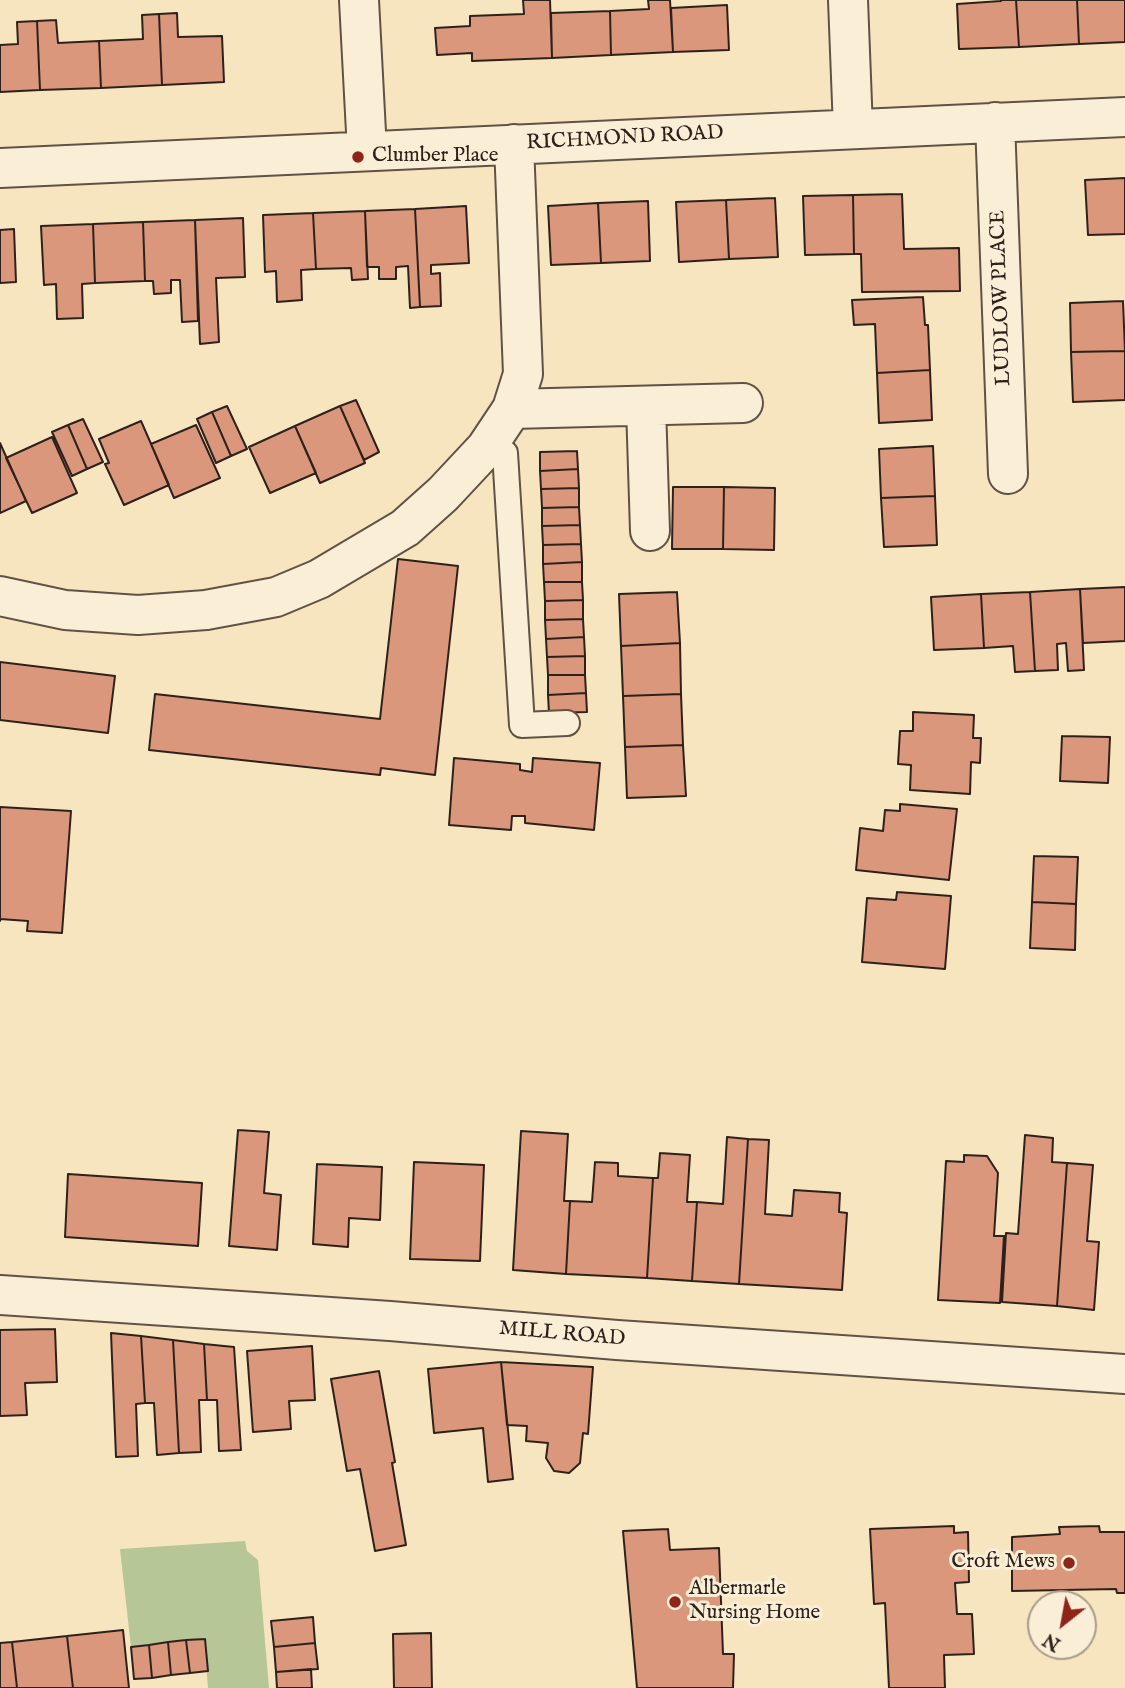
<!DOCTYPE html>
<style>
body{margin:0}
#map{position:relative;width:1125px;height:1688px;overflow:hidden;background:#f7e5c0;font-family:"IM FELL English",serif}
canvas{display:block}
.north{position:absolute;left:1027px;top:1590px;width:70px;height:70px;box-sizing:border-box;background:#faeed6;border:2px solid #a89c8c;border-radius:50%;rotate:211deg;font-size:19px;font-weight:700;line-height:28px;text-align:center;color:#2e211c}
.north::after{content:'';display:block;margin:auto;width:24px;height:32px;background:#8f2418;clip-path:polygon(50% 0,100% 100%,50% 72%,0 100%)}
</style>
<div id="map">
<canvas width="1125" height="1688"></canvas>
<div class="north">N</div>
</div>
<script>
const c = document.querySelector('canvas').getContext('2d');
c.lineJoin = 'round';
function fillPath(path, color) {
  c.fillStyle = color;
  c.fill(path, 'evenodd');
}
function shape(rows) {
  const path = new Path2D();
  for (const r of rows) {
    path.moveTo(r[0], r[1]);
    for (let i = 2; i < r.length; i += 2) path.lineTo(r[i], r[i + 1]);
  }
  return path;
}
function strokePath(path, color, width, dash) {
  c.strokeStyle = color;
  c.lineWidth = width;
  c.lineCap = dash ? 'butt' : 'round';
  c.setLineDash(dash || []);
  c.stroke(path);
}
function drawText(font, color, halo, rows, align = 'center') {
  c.font = font + ' "IM FELL English",serif';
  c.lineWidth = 6;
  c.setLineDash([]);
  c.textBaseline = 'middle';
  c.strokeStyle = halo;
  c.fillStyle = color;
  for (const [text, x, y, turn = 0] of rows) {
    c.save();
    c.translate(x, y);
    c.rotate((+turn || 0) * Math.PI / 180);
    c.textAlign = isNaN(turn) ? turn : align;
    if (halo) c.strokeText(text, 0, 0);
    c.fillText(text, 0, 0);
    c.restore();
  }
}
fillPath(shape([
 [245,1541,247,1551,258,1560,269,1688,208,1688,204,1639,131,1647,120,1549]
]), '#b7c697');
const building = shape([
 [523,0,550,0,552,58,472,61,472,53,437,55,435,28,470,26,470,16,524,14,523,0],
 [648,0,670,0,673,52,611,55,610,11,649,9,648,0],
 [1001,0,1016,0,1019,47,959,49,957,4,1001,1,1001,0],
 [1016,0,1077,0,1079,44,1019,47,1016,0],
 [1077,0,1125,0,1125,42,1079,44,1077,0],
 [727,5,729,50,673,52,671,8,727,5],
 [610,11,611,55,552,58,551,13,610,11],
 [177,13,178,37,222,36,224,82,162,85,159,14,177,13],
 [159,14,162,85,101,88,99,41,143,39,142,15,159,14],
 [56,20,58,43,99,41,101,88,40,90,37,21,56,20],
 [37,21,40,90,0,92,0,45,18,44,17,22,37,21],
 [1125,178,1125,234,1088,235,1085,180,1125,178],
 [902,194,904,249,959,248,960,291,862,292,861,254,854,254,853,195,902,194],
 [853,195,854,254,805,255,803,196,853,195],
 [775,198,778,257,729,259,726,200,775,198],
 [726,200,729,259,679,262,676,202,726,200],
 [648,201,650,261,601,263,598,203,648,201],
 [598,203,601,263,551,265,548,206,598,203],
 [466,206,469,263,431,265,431,274,440,273,441,306,420,307,415,209,466,206],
 [415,209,420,307,410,308,408,266,396,267,396,279,379,279,379,267,367,267,365,211,415,209],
 [365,211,368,279,352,280,351,268,316,269,313,213,365,211],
 [313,213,316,269,301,270,302,300,277,302,276,271,265,272,263,215,313,213],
 [243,218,245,277,216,278,219,342,200,344,195,220,243,218],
 [195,220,198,321,182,322,180,280,171,280,171,293,154,294,153,281,145,281,143,222,195,220],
 [143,222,145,281,95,283,93,224,143,222],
 [93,224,95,283,82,284,83,318,57,319,56,284,44,285,41,226,93,224],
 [14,229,16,282,0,283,0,230,14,229],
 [923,297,925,325,928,325,930,370,877,373,875,324,854,325,852,300,923,297],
 [1123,301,1125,351,1071,352,1070,303,1123,301],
 [1125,351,1125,400,1073,402,1071,352,1125,351],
 [930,370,932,420,879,423,877,373,930,370],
 [356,400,379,452,364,460,340,406,356,400],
 [227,406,247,449,231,456,212,412,227,406],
 [340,406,365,463,320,483,295,426,340,406],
 [212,412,231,456,216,463,197,419,212,412],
 [83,419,103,462,87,469,68,425,83,419],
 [141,421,169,485,124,505,105,464,109,463,99,439,141,421],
 [68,425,87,469,72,476,52,432,68,425],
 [196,425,220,478,174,498,151,444,196,425],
 [295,426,316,473,270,493,249,447,295,426],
 [52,437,77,493,32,513,6,458,52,437],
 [0,443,26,501,0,513,0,443],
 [933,446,935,496,881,498,879,449,933,446],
 [577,451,578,469,540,471,540,452,577,451],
 [578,469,579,488,541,489,540,471,578,469],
 [673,487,724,487,723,549,672,549,673,487],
 [724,487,775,488,774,550,723,549,724,487],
 [579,488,579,507,542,508,541,489,579,488],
 [935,496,937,545,884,547,881,498,935,496],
 [579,507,580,525,542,526,542,508,579,507],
 [580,525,581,544,543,545,542,526,580,525],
 [581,544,582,562,543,564,543,545,581,544],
 [398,559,458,566,435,775,381,768,380,775,149,750,155,694,380,719,398,559],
 [582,562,582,582,544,582,543,564,582,562],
 [544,582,582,582,583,600,545,601,544,582],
 [1125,587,1125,641,1083,643,1080,589,1125,587],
 [1080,589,1084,670,1068,671,1066,643,1057,644,1058,670,1035,671,1030,592,1080,589],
 [677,592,680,643,621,646,619,594,677,592],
 [1030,592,1035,671,1015,672,1013,646,984,648,981,594,1030,592],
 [981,594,984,648,934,650,931,597,981,594],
 [583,600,583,619,545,620,545,601,583,600],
 [583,619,584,637,546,639,545,620,583,619],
 [584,637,585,656,547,657,546,639,584,637],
 [680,643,681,694,623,696,621,646,680,643],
 [585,656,585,675,548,675,547,657,585,656],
 [0,662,115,676,108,733,0,720,0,662],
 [548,675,585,675,586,693,548,695,548,675],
 [586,693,587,712,549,713,548,695,586,693],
 [681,694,683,745,625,747,623,696,681,694],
 [913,712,974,715,973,738,981,738,980,763,971,762,970,794,910,790,911,765,898,764,900,731,913,731,913,712],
 [1062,736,1110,737,1108,783,1060,781,1062,736],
 [683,745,686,796,627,798,625,747,683,745],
 [454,758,520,764,520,770,532,772,533,758,600,763,594,830,525,823,525,816,512,816,511,830,449,825,454,758],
 [900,804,957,809,949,880,856,870,860,828,883,831,885,810,900,811,900,804],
 [0,807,71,811,62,933,27,931,28,921,0,919,0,921,0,807],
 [1034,856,1078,857,1076,904,1032,902,1034,856],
 [897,892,951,896,945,969,862,962,867,898,896,900,897,892],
 [1032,902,1076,904,1075,950,1030,948,1032,902],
 [238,1130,269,1132,264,1193,281,1195,277,1250,229,1246,238,1130],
 [521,1131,568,1134,564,1201,570,1201,566,1274,513,1270,521,1131],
 [1025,1135,1053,1138,1052,1162,1067,1163,1057,1306,1002,1302,1006,1233,1018,1234,1025,1135],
 [727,1137,748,1139,739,1284,692,1281,697,1202,723,1204,727,1137],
 [748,1139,769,1140,765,1214,792,1216,794,1190,840,1193,839,1212,847,1213,842,1290,739,1284,748,1139],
 [660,1153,690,1155,687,1202,697,1202,692,1281,647,1278,653,1178,658,1178,660,1153],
 [964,1155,987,1156,998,1173,994,1236,1004,1236,1000,1303,938,1300,946,1161,964,1162,964,1155],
 [414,1162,484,1165,480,1261,410,1259,414,1162],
 [595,1162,618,1163,618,1176,653,1178,647,1278,566,1274,570,1201,592,1202,595,1162],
 [1067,1163,1093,1165,1087,1241,1099,1242,1094,1310,1057,1306,1067,1163],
 [317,1164,382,1167,380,1220,349,1218,348,1247,313,1244,317,1164],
 [68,1174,202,1183,198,1246,65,1237,68,1174],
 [55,1329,57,1382,25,1383,27,1415,0,1416,0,1330,55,1329],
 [111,1333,141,1336,145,1403,136,1404,138,1456,116,1457,111,1333],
 [141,1336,173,1340,179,1453,157,1455,154,1403,145,1403,141,1336],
 [173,1340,204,1344,207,1400,199,1400,201,1452,179,1453,173,1340],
 [204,1344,234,1347,241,1450,219,1451,217,1400,207,1400,204,1344],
 [312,1346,315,1400,289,1401,291,1429,253,1432,247,1351,312,1346],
 [501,1362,593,1367,588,1434,583,1433,580,1463,569,1473,554,1471,546,1458,548,1443,526,1441,527,1426,507,1425,501,1362],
 [501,1362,513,1479,488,1482,483,1428,434,1433,428,1369,501,1362],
 [379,1371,395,1462,392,1463,406,1545,375,1551,360,1469,347,1471,331,1379,379,1371],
 [954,1526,954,1533,968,1532,969,1582,955,1583,957,1614,972,1614,974,1654,944,1655,945,1688,889,1688,885,1603,874,1604,870,1529,954,1526],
 [1099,1526,1100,1532,1125,1532,1125,1593,1117,1593,1116,1589,1012,1591,1012,1537,1060,1534,1059,1527,1099,1526],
 [668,1529,670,1550,719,1548,723,1654,734,1654,733,1688,637,1688,623,1531,668,1529],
 [313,1617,315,1643,274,1647,271,1621,313,1617],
 [123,1630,129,1688,73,1688,67,1636,123,1630],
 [431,1633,432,1688,394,1688,393,1634,431,1633],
 [67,1636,73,1688,17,1688,12,1642,67,1636],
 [205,1639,208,1671,190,1673,186,1640,205,1639],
 [186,1640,190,1673,171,1675,168,1642,186,1640],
 [12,1642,17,1688,0,1688,0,1643,12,1642],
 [168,1642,171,1675,152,1678,149,1645,168,1642],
 [315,1643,318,1669,276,1672,274,1647,315,1643],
 [149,1645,152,1678,134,1679,131,1647,149,1645],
 [311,1669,312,1688,277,1688,276,1672,311,1669]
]);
fillPath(building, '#da977b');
strokePath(building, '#2e211c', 2);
const service = shape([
 [491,441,505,453,522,725,567,723]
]);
const minor = shape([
 [359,0,367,151],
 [848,0,853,129],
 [995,122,1008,474],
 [0,168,1125,117],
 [646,406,650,531],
 [512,409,743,403],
 [0,596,65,610,138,615,206,610,276,597,319,579,405,528,443,494,486,448,512,409,523,374,514,144],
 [0,1295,390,1321,617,1340,1125,1374]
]);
strokePath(service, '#605245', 28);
strokePath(minor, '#605245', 42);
strokePath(service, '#faeed6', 24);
strokePath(minor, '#faeed6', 38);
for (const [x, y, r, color] of [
 [358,157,7,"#8f2418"],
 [1069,1563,7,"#8f2418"],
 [675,1602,7,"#8f2418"]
]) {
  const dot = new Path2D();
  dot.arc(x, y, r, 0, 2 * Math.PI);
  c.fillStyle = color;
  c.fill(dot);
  strokePath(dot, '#faeed6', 2.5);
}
drawText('21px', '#2e211c', '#faeed6', [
 ["RICHMOND ROAD",625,139,-3],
 ["LUDLOW PLACE",1002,298,-92],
 ["MILL ROAD",562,1335,5]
]);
drawText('21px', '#2e211c', '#faeed6', [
 ["Clumber Place",372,157],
 ["Croft Mews",1055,1563,"right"],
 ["Albermarle",689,1590],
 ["Nursing Home",689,1614]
], 'left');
</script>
